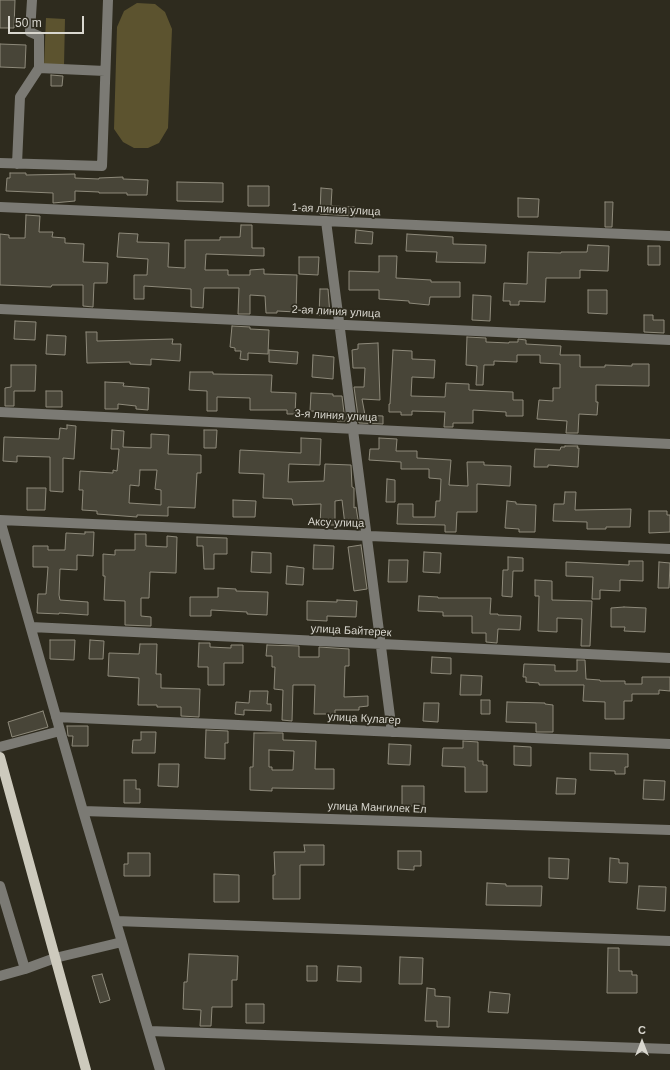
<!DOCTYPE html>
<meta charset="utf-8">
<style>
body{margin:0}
#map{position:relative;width:670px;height:1070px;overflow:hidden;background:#2e2b1e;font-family:Helvetica,sans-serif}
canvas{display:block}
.north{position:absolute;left:622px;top:1022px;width:40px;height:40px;-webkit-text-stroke:3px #2e2b1e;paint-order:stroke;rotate:0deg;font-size:11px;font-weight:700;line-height:16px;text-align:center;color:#d9d7cf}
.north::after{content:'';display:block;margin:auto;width:14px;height:18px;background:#d9d7cf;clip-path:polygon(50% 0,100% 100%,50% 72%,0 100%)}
.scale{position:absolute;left:8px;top:16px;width:76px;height:18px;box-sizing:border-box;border:2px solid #d9d7cf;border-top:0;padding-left:5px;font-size:12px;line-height:14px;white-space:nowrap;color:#d9d7cf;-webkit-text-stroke:3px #2e2b1e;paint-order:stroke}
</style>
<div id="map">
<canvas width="670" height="1070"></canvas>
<div class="north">С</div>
<div class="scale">50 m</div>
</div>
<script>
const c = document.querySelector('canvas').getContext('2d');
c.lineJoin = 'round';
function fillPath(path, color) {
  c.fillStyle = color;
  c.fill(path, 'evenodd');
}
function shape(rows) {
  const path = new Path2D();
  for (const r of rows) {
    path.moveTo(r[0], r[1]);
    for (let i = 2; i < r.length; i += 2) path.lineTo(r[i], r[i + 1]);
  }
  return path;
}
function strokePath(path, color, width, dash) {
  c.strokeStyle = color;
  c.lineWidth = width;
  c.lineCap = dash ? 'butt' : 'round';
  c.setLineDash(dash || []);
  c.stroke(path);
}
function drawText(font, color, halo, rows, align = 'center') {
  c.font = font + ' Helvetica,sans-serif';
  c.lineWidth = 3.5;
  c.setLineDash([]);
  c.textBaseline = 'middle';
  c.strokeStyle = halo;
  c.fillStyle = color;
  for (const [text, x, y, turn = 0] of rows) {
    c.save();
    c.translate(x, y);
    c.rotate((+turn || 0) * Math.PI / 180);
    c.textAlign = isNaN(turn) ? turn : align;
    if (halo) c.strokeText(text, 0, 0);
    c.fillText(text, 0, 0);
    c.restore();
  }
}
fillPath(shape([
 [137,3,155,4,165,12,172,29,168,128,159,143,148,148,134,148,123,142,114,129,117,27,124,11],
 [46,18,65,19,64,66,44,65]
]), '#5c532f');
const building = shape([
 [0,0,15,0,14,28,0,28,0,0],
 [0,44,26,45,25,68,0,67,0,44],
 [51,75,63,76,62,86,51,86,51,75],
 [10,173,26,173,26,175,75,174,75,178,99,179,99,178,123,177,123,179,148,180,147,195,127,195,127,193,99,193,99,192,75,191,75,201,53,203,53,193,6,191,7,178,10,178,10,173],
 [177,182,223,183,223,202,177,201,177,182],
 [248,186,269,186,269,206,248,206,248,186],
 [321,188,332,189,331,206,355,207,355,216,320,214,321,188],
 [518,198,539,199,538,217,518,217,518,198],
 [605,202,613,202,612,227,605,227,605,202],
 [26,215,40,216,39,232,53,232,52,237,65,238,65,243,84,244,83,262,108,263,107,283,94,283,93,307,83,306,83,285,52,285,51,287,0,285,0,234,9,235,9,238,25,238,26,215],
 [241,225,252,225,252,248,264,248,264,256,206,254,205,270,228,270,228,275,250,275,250,270,264,269,264,274,297,275,296,312,277,311,277,313,266,313,265,296,250,295,250,314,238,314,239,288,204,288,203,308,191,307,191,289,144,286,144,299,134,299,134,275,147,275,148,259,117,257,119,233,138,234,137,242,169,243,168,267,185,268,185,240,220,240,220,237,240,237,241,225],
 [356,230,373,232,372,244,355,243,356,230],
 [407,234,453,237,453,244,486,245,485,263,436,262,437,252,406,251,407,234],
 [588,245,609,246,608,271,580,270,580,278,546,278,545,302,519,301,519,305,510,305,510,301,503,301,504,283,527,284,528,252,561,253,561,252,587,252,588,245],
 [648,246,660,246,660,265,648,265,648,246],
 [379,256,397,256,396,278,431,280,431,282,460,282,460,297,430,297,429,305,409,303,409,301,379,299,379,290,349,290,349,271,379,272,379,256],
 [299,257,319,257,318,275,299,274,299,257],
 [320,289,328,289,330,315,319,315,320,289],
 [588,290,607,290,607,314,588,313,588,290],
 [473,295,491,296,490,321,472,320,473,295],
 [644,315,653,315,653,320,664,320,664,333,644,332,644,315],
 [15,321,36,322,35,340,14,339,15,321],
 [232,326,250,327,250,329,269,330,268,354,248,353,248,360,240,359,241,351,235,351,235,348,230,347,232,326],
 [86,332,97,332,97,341,173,339,172,344,181,344,180,361,151,359,151,365,130,364,130,362,87,363,86,332],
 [47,335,66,336,65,355,46,354,47,335],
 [467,337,486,338,486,342,509,343,509,342,518,342,518,339,526,340,526,344,561,346,560,355,580,355,580,367,605,367,605,365,632,366,632,364,649,364,649,386,596,385,596,402,598,402,597,415,579,414,578,433,566,433,567,421,537,419,539,400,553,401,553,388,560,388,560,364,540,363,540,355,517,355,517,362,494,361,494,365,484,365,483,385,476,385,477,366,466,365,467,337],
 [378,343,380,400,362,399,365,415,383,416,383,424,359,423,354,387,364,387,365,368,353,368,352,350,358,349,358,344,378,343],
 [269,350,298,352,297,364,269,362,269,350],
 [393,350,412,351,412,359,435,360,434,378,412,377,411,396,445,397,446,383,469,384,469,390,513,392,513,400,523,400,523,416,506,416,506,412,473,410,473,423,453,423,453,427,444,427,445,412,412,411,412,415,401,415,401,412,389,412,389,404,390,404,393,350],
 [313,355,334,357,333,379,312,377,313,355],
 [11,365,36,365,35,391,14,391,14,406,5,406,5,388,11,387,11,365],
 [190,372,213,372,213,374,272,375,271,392,296,393,295,414,287,414,287,410,250,410,250,398,217,397,217,411,207,411,207,391,189,390,190,372],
 [105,382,124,383,123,386,149,388,148,410,136,409,136,406,118,404,118,409,105,409,105,382],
 [46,391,62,391,62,407,46,407,46,391],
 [311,393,333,394,333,396,342,396,345,421,337,421,338,415,335,415,335,412,310,411,311,393],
 [67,425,76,426,74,459,63,458,63,492,50,491,50,457,17,456,17,462,3,461,4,437,59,439,60,428,67,429,67,425],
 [112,430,124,431,123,447,151,448,151,434,169,435,168,454,201,455,201,473,197,473,195,508,168,507,168,516,137,515,137,517,97,514,97,511,82,510,83,490,79,490,80,471,113,473,113,470,117,471,119,449,111,449,112,430],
 [140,470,157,470,155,489,161,490,161,505,129,503,130,485,139,486,140,470],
 [204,430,217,430,216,448,204,448,204,430],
 [301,438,321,439,320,465,289,464,288,482,324,481,325,464,351,465,352,487,354,488,354,508,356,507,359,526,345,525,342,500,335,501,335,525,320,525,321,504,293,505,292,499,263,498,264,474,239,473,240,450,301,453,301,438],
 [379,438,397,439,396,451,417,451,417,458,451,460,449,485,468,486,467,462,484,462,484,465,511,466,510,486,477,484,477,512,457,512,456,532,445,532,445,525,397,524,398,504,413,504,413,517,435,517,436,501,440,501,441,479,429,478,429,469,401,469,401,462,369,460,370,449,379,449,379,438],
 [565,446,578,446,577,448,579,448,578,467,548,465,548,467,534,467,535,449,560,450,561,447,565,447,565,446],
 [387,479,395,480,395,502,386,502,387,479],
 [27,488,46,488,45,510,27,510,27,488],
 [565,492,576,492,575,510,631,509,630,527,606,527,606,529,587,529,587,522,553,521,554,504,564,504,565,492],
 [233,500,256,501,255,517,233,517,233,500],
 [507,501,516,502,516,504,536,505,535,532,519,532,519,529,505,528,507,501],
 [649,511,667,511,667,515,670,515,670,532,649,533,649,511],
 [85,532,94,532,93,556,77,555,77,570,60,569,59,595,60,600,88,602,88,615,59,613,59,614,37,613,38,594,46,594,48,567,33,567,33,546,48,546,48,550,65,550,66,533,85,534,85,532],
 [135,534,146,534,146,546,167,547,167,536,177,537,176,573,150,572,149,598,141,598,141,616,151,617,151,626,125,625,125,601,104,600,105,576,103,576,103,554,115,555,115,550,135,550,135,534],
 [197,537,227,538,227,554,214,554,214,569,204,569,203,546,197,546,197,537],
 [314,545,334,546,333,569,313,569,314,545],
 [361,545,367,589,354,591,348,547,361,545],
 [252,552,271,553,271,573,251,572,252,552],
 [424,552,441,553,440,573,423,572,424,552],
 [508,557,523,558,523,571,513,571,512,597,502,596,503,570,508,570,508,557],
 [389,560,408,560,407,582,388,582,389,560],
 [629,561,643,561,643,581,620,580,620,591,600,590,600,599,592,599,593,577,566,576,566,562,629,565,629,561],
 [659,562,670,563,669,588,658,588,659,562],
 [287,566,304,568,303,585,286,584,287,566],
 [535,580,552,581,552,600,592,601,590,646,581,646,582,619,557,618,557,632,538,631,539,596,535,596,535,580],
 [218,588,236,589,236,591,268,592,267,615,247,614,247,612,211,610,211,616,190,616,190,597,218,597,218,588],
 [419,596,438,597,438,598,491,598,490,614,498,614,498,615,521,616,520,630,498,629,497,643,486,642,486,633,472,633,472,616,443,616,443,612,418,611,419,596],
 [337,600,357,601,356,617,327,616,327,621,307,620,307,601,337,602,337,600],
 [624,607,646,608,645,632,624,631,625,627,611,627,611,608,624,607],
 [50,640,75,640,74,660,50,659,50,640],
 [90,640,104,641,103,659,89,659,90,640],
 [199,643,210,643,210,647,231,648,231,645,243,645,243,663,224,663,224,685,208,685,208,667,198,667,199,643],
 [140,644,157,644,156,674,161,674,161,688,200,689,199,717,181,716,181,707,157,707,157,705,138,705,139,678,108,676,109,653,139,654,140,644],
 [267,645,299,646,299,657,319,657,319,647,349,649,349,666,345,666,344,697,368,696,368,706,359,707,359,710,335,710,335,714,314,714,315,685,293,685,292,721,282,720,283,690,274,689,275,667,272,667,272,656,266,656,267,645],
 [432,657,451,658,451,674,431,673,432,657],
 [577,660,585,660,586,679,600,680,600,681,625,681,625,684,642,684,642,677,670,677,670,691,659,690,659,694,632,694,632,701,624,701,624,719,605,719,605,702,583,701,584,685,539,685,539,683,526,682,526,677,523,677,524,664,555,665,555,671,577,671,577,660],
 [461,675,482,676,481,695,460,695,461,675],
 [250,691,268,691,267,704,271,704,271,711,244,710,244,715,235,714,236,702,249,703,250,691],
 [481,700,490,700,490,714,481,714,481,700],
 [507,702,545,703,545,704,553,705,553,732,536,732,536,723,506,722,507,702],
 [424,703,439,703,438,722,423,721,424,703],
 [43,711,48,727,12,737,8,722,43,711],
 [67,726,88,726,88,746,72,746,73,736,68,736,67,726],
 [206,730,228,731,228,743,225,743,225,759,205,758,206,730],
 [141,732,156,732,155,753,132,753,133,740,141,740,141,732],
 [254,733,283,733,283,740,316,741,315,769,334,769,334,789,272,788,272,791,250,790,250,767,253,767,254,733],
 [269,750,294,751,293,770,272,770,272,767,269,767,269,750],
 [463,741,478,742,478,761,483,761,483,765,487,765,487,792,465,792,465,767,442,766,443,748,463,748,463,741],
 [389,744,411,745,410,765,388,764,389,744],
 [514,746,531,747,531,766,514,765,514,746],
 [590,753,628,754,628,767,625,767,625,774,615,774,615,771,590,770,590,753],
 [159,764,179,764,178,787,158,786,159,764],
 [557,778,576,779,575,794,556,794,557,778],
 [124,780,136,780,136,789,140,789,140,803,124,803,124,780],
 [644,780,665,781,664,800,643,799,644,780],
 [402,786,424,786,424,806,402,806,402,786],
 [304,845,324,845,324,865,300,865,300,899,273,899,273,875,275,875,274,852,305,852,304,845],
 [398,851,421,851,421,866,414,866,414,870,398,869,398,851],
 [128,853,150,853,150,876,124,876,124,864,128,864,128,853],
 [549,858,569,859,568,879,549,878,549,858],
 [610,858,619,859,619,863,628,863,627,883,609,882,610,858],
 [214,874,239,875,239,902,214,902,214,874],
 [487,883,506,884,506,886,542,886,541,906,486,905,487,883],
 [639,886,666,887,665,911,637,909,639,886],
 [608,948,619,948,619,971,632,971,632,975,637,975,637,993,607,993,608,948],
 [189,954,238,956,237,980,232,980,232,1007,212,1007,211,1026,200,1026,201,1010,183,1009,184,982,187,982,189,954],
 [400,957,423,958,422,984,399,984,400,957],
 [307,966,317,966,317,981,307,981,307,966],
 [338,966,361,967,361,982,337,981,338,966],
 [102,974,110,1000,100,1003,92,976,102,974],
 [427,988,435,989,435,996,450,997,449,1027,437,1027,437,1021,425,1021,427,988],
 [490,992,510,994,508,1013,488,1012,490,992],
 [246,1004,264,1004,264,1023,246,1023,246,1004]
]);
fillPath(building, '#484538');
strokePath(building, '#8e8a7b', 1);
strokePath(shape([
 [39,68,105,71],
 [0,163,102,166,108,0],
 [17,164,20,97,39,68,39,36,30,32,32,0],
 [0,207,670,236],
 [326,221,392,732],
 [0,309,670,340],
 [0,412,670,444],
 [0,520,670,549],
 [0,520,83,811,160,1070],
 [31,627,670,658],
 [56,717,670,744],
 [0,747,60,731],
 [83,811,670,830],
 [0,886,25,969,0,976],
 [116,921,670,941],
 [25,969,55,958,122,942],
 [149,1031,670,1049]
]), '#7b7a74', 10);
strokePath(shape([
 [0,757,86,1070]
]), '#cdcabd', 10);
drawText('11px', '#d9d7cf', '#2e2b1e', [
 ["1-ая линия улица",336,210,3],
 ["2-ая линия улица",336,312,3],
 ["3-я линия улица",336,416,3],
 ["Аксу улица",336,523,2],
 ["улица Байтерек",351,631,3],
 ["улица Кулагер",364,719,3],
 ["улица Мангилек Ел",377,808,2]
]);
</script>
